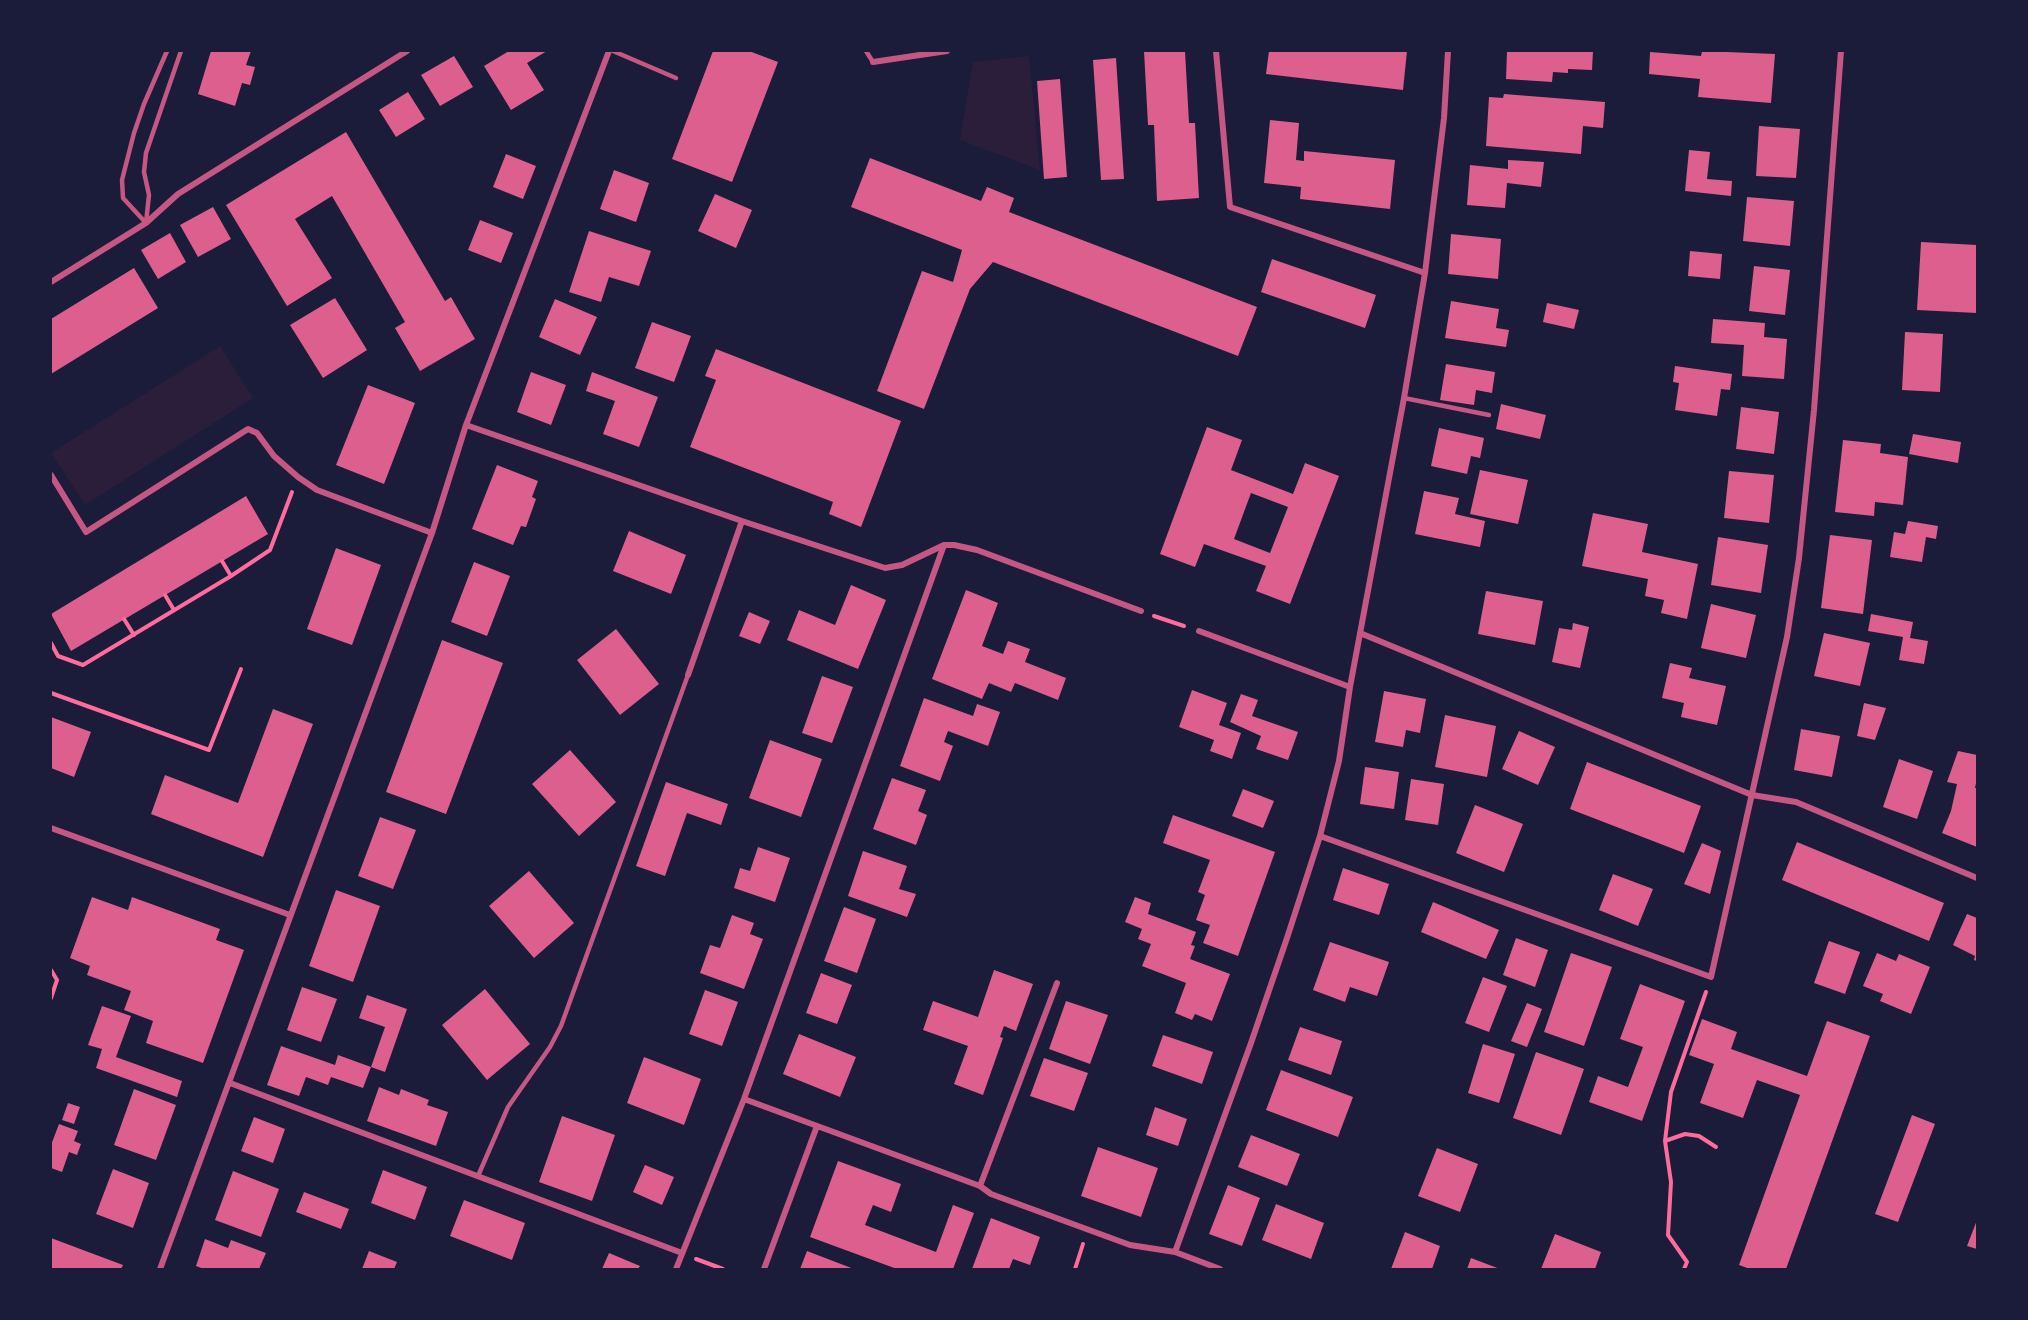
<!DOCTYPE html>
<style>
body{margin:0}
#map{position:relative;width:2028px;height:1320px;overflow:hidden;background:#1b1b3a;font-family:"DejaVu Sans",sans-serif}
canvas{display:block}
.frame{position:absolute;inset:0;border:52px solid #1b1b3a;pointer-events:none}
</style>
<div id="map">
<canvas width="2028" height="1320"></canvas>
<div class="frame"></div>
</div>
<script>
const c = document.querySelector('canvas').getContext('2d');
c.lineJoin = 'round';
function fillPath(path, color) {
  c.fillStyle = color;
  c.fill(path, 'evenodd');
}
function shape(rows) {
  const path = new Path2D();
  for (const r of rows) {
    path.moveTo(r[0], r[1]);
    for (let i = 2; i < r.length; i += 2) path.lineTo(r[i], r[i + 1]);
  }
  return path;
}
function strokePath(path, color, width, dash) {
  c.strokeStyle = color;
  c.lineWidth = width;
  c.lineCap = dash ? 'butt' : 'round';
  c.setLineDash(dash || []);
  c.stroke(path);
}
fillPath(shape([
 [1029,56,1040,170,960,140,973,62],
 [220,346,253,398,85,505,51,453]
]), '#2a1e3b');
fillPath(shape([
 [211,51,251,51,246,65,255,67,250,85,242,83,235,106,198,94],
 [509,51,547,51,527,63,544,90,511,110,484,66],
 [713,51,749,51,778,62,732,182,672,159],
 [1144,51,1185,51,1189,123,1195,123,1199,198,1157,201,1154,125,1148,125],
 [1269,51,1407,51,1403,90,1266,74],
 [1507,51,1593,51,1592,70,1568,69,1568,73,1553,72,1552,82,1506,79],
 [1702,51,1775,54,1771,103,1698,97,1700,79,1649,74,1650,52,1701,56],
 [454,56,473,87,440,106,421,75],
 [1116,58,1124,179,1101,180,1093,60],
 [1060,79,1067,177,1044,179,1037,81],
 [408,92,425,119,396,137,379,110],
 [1504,94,1605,102,1603,128,1583,126,1581,154,1486,146,1489,97,1503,98],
 [1270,120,1299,123,1296,160,1304,161,1304,151,1395,160,1390,209,1300,199,1301,187,1264,183],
 [1759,126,1800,129,1796,178,1756,176],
 [346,132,445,301,451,297,475,339,420,371,395,328,405,322,332,196,295,219,332,278,287,306,226,205],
 [1689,150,1710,152,1707,179,1732,181,1731,196,1685,191],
 [506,154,536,166,523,199,493,187],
 [870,158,981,201,987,187,1014,198,1009,212,1257,307,1238,356,993,262,970,289,924,409,877,391,922,271,953,282,962,250,851,207],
 [1508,160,1544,162,1541,187,1507,183,1505,208,1467,205,1470,165,1508,169],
 [614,170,649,183,636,222,600,209],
 [715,194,752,210,736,248,698,231],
 [1747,197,1794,201,1790,246,1743,241],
 [213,207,231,239,198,257,180,225],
 [480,220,513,233,501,263,468,250],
 [589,231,651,251,639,286,609,277,601,302,569,292],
 [170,233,186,262,158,279,141,250],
 [1451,234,1501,239,1498,279,1448,274],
 [1921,242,1977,245,1977,313,1917,310],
 [1690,251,1722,254,1720,279,1688,276],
 [1272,259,1376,295,1365,328,1261,292],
 [1754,266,1790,270,1785,315,1749,311],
 [134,268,158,308,51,374,51,319],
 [335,298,367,350,323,378,290,325],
 [555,299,597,317,580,355,539,337],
 [1451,301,1499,309,1496,328,1509,330,1506,347,1445,338],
 [1547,303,1579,310,1574,329,1543,322],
 [1713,319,1765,323,1764,337,1787,339,1784,379,1742,376,1744,345,1711,343],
 [652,322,691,336,674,382,635,368],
 [1905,332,1943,334,1940,392,1902,390],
 [716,349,901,421,861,527,829,514,833,502,690,447,716,380,705,376],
 [1446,364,1495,372,1492,393,1476,390,1474,405,1440,400],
 [1675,366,1732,374,1730,390,1721,389,1717,416,1675,410,1679,383,1673,382],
 [531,372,566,385,551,425,517,412],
 [592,372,658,397,639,447,603,434,615,401,586,391],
 [368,385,415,403,384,484,336,465],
 [1501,404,1546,415,1540,439,1496,429],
 [1741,407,1779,412,1774,454,1736,449],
 [1207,427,1242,440,1231,470,1293,494,1305,463,1339,476,1290,604,1256,591,1266,566,1204,544,1195,567,1160,554],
 [1251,493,1288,507,1270,553,1234,539],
 [1439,428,1484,438,1480,458,1471,456,1467,474,1431,466],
 [1913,434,1961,442,1958,463,1909,454],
 [1843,440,1881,444,1880,453,1908,457,1903,505,1875,502,1874,516,1835,512],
 [497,465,538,481,532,497,536,499,526,527,521,526,513,545,472,529],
 [1480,470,1528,480,1518,524,1470,514],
 [1729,471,1774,475,1769,523,1724,518],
 [1424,491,1459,498,1455,514,1485,521,1480,547,1415,534],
 [246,496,268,534,71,651,51,614],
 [1593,513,1648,524,1642,552,1698,564,1687,619,1661,613,1664,600,1645,596,1648,579,1582,566],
 [1908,521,1938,526,1936,539,1926,537,1922,562,1890,557,1894,532,1905,534],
 [629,531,686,555,671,594,613,571],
 [1830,535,1872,540,1863,614,1821,608],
 [1718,537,1768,545,1761,593,1711,585],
 [336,548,381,565,352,645,307,629],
 [474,562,510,576,487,636,451,622],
 [851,585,886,600,858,669,787,640,799,610,835,625],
 [966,590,998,603,982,646,1003,654,1008,641,1030,649,1025,662,1066,678,1058,700,1015,683,1011,692,989,683,982,699,932,679],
 [1486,591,1543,601,1535,645,1478,634],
 [1711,604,1756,615,1746,658,1701,648],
 [749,612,770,621,760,644,739,636],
 [1871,614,1913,622,1910,638,1928,641,1924,664,1899,660,1903,637,1868,631],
 [1573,623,1589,627,1580,668,1552,662,1559,628,1572,630],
 [616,629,659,684,620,715,577,660],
 [1824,633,1870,643,1860,686,1814,676],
 [442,640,503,663,446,814,386,792],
 [1670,663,1692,668,1689,678,1726,686,1717,725,1681,717,1684,703,1662,698],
 [822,676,853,687,832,743,802,733],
 [1192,690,1227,703,1219,725,1241,733,1232,759,1210,751,1214,740,1179,727],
 [1384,691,1426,699,1420,733,1406,730,1403,747,1375,742],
 [1241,694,1258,700,1252,716,1298,732,1288,760,1256,749,1261,736,1230,722],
 [924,698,973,716,977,704,1000,712,988,746,948,731,944,742,953,746,940,781,900,766],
 [1864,703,1886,708,1875,740,1857,736],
 [273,709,313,724,263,857,151,814,165,775,238,803],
 [1445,715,1496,726,1487,777,1435,767],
 [51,717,91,732,74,777,51,768],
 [1801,729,1840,736,1832,777,1794,770],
 [1519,731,1555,747,1538,785,1502,769],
 [770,740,822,759,801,817,749,798],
 [570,750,616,802,579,836,532,784],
 [1958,751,1977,755,1977,778,1975,788,1977,788,1977,847,1942,833,1951,811,1957,784,1947,782],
 [1899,759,1933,771,1917,819,1883,807],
 [1587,762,1701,806,1684,853,1570,809],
 [1365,767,1399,772,1394,809,1360,804],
 [892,778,926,790,918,811,927,815,916,845,873,829],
 [1411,779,1444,784,1438,825,1405,820],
 [666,782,728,804,721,825,687,813,665,876,636,866],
 [1243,789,1274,801,1263,828,1232,816],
 [1475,805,1523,824,1504,872,1456,853],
 [1173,815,1275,852,1238,956,1203,943,1210,925,1196,920,1205,895,1198,892,1210,860,1163,843],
 [380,817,416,830,393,889,358,876],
 [1797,842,1944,903,1929,941,1782,880],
 [1702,843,1721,851,1710,894,1684,884],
 [758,847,790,858,775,902,734,888,740,868,750,871],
 [863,851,907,866,899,889,916,894,907,917,848,896],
 [1343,868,1389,884,1379,915,1333,900],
 [529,871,574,923,534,958,489,906],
 [1613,874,1653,889,1638,926,1599,910],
 [336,890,380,906,353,982,309,966],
 [92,897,128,910,132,897,220,929,216,940,244,950,203,1063,146,1043,153,1021,124,1010,131,991,87,975,90,966,70,958],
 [1135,897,1151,903,1148,914,1196,932,1191,945,1195,946,1190,959,1230,974,1212,1021,1195,1014,1192,1020,1175,1013,1186,983,1142,966,1151,944,1138,939,1142,929,1125,922],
 [1433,902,1499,930,1486,959,1421,932],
 [844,907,876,919,857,973,824,961],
 [1967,914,1977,918,1977,961,1974,960,1975,956,1953,945],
 [732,915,754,923,750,934,763,939,744,989,700,973,710,945,720,948],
 [1516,938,1548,950,1535,987,1503,975],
 [1829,941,1860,952,1845,994,1814,983],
 [1330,942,1389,962,1377,996,1350,987,1345,1002,1313,990],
 [1571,953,1612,967,1584,1046,1544,1032],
 [1877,953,1896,961,1899,954,1930,967,1911,1014,1880,1001,1883,994,1863,986],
 [994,970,1033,984,1016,1031,1004,1026,1000,1037,1003,1038,983,1095,954,1084,968,1046,923,1030,933,1001,978,1017],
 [821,973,852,985,837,1024,806,1013],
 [1483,977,1507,986,1489,1032,1465,1023],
 [1640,984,1685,1001,1642,1121,1589,1102,1598,1076,1628,1087,1643,1047,1620,1039],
 [302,987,337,999,321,1042,287,1030],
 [485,989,530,1044,487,1080,442,1025],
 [705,990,738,1002,722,1046,689,1034],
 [367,995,407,1009,385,1072,371,1067,385,1027,359,1018],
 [1066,1001,1108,1015,1090,1064,1049,1049],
 [1527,1003,1542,1009,1527,1047,1511,1041],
 [102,1006,131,1016,116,1057,182,1081,177,1097,96,1068,102,1049,88,1045],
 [1702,1019,1737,1032,1731,1049,1807,1076,1827,1021,1870,1036,1786,1269,1750,1269,1739,1265,1800,1095,1757,1080,1743,1118,1700,1103,1714,1064,1689,1055],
 [1300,1027,1342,1041,1331,1075,1288,1060],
 [799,1034,856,1057,840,1097,783,1074],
 [1163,1035,1213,1052,1202,1084,1152,1066],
 [1483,1044,1515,1054,1499,1103,1468,1093],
 [281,1046,335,1065,338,1055,371,1067,363,1088,331,1077,328,1085,306,1077,299,1096,267,1085],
 [1536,1052,1584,1069,1561,1135,1513,1118],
 [644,1057,701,1079,684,1125,627,1103],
 [1044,1058,1088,1073,1074,1111,1030,1096],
 [1281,1070,1353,1097,1338,1137,1266,1110],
 [379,1087,399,1095,401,1089,429,1100,427,1105,448,1112,436,1146,367,1121],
 [134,1089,176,1105,156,1160,114,1145],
 [68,1103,80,1107,74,1124,62,1120],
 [1155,1107,1187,1119,1178,1146,1146,1135],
 [1912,1115,1935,1124,1898,1222,1875,1214],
 [562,1116,615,1135,592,1201,539,1182],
 [254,1117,285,1129,273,1163,241,1151],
 [59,1124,78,1131,74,1141,81,1144,77,1155,69,1152,62,1172,51,1168,51,1145],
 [1251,1135,1300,1154,1287,1186,1238,1167],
 [1098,1147,1158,1168,1141,1217,1081,1196],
 [1437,1148,1478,1164,1460,1212,1418,1196],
 [838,1161,901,1184,891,1212,873,1205,865,1225,936,1252,953,1205,974,1213,953,1269,897,1269,810,1237],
 [645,1165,674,1177,662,1205,633,1192],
 [113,1169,149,1183,133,1228,96,1214],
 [383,1170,427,1187,415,1220,371,1203],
 [233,1171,279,1189,261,1237,215,1220],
 [1228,1185,1260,1198,1242,1246,1209,1234],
 [304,1192,349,1209,341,1229,296,1212],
 [464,1200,525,1223,512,1260,450,1236],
 [1276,1204,1324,1223,1311,1259,1262,1240],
 [991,1218,1040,1237,1030,1265,1013,1259,1009,1269,972,1269],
 [1977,1220,1977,1249,1967,1246],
 [1405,1232,1440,1246,1432,1269,1391,1269],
 [1555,1234,1601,1252,1595,1269,1541,1269],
 [51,1238,123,1265,121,1269,51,1269],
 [205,1239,228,1248,231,1240,266,1253,259,1269,204,1269,196,1266],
 [369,1251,397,1262,394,1269,362,1269],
 [807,1251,854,1269,800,1269],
 [609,1253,640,1266,638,1269,602,1269],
 [1471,1258,1500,1269,1467,1269]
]), '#dd5f8e');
strokePath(shape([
 [222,561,231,576],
 [165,595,174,610],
 [1154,616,1184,626],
 [124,619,134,635],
 [51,643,58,656,83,665,231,576,270,550,292,492],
 [51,693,209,750,241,669],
 [51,970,57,980,51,998],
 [1665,1141,1685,1134,1699,1136,1716,1147],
 [696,1259,723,1269],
 [1075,1269,1083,1244],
 [1684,1269,1687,1262,1668,1235,1671,1182,1665,1141,1671,1092,1706,992]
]), '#ff6b9d', 4);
strokePath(shape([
 [613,51,676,78],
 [866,51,873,62],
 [146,223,123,198,122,180,134,133,144,104,167,51],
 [146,223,149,195,144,172,146,153,181,51],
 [1404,398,1489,415],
 [478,1176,508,1107,550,1047,561,1026,688,675]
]), '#c65784', 4.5);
strokePath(shape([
 [1216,51,1230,207,1425,273],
 [873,62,947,51],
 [51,282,146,223,178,194,407,51],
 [466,425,742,521,885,568,902,565,944,545,954,545,977,550,1141,611],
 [51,475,86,532,248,429,257,433,274,456,298,477,317,490,432,533],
 [1199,631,1350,687],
 [1360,633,1752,795,1796,802,1977,878],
 [688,675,742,521],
 [51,828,290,915],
 [1320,836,1711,977,1787,637,1799,558,1814,410,1841,51],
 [230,1083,682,1253],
 [744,1099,980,1186,991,1194,1130,1245,1175,1252,1220,1269],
 [980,1186,1057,983],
 [1175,1252,1251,1043,1287,938,1320,836,1339,761,1350,687,1404,398,1425,273,1444,118,1448,51],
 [160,1269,432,533,466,425,609,51],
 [676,1269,744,1099,944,545],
 [764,1269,817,1126]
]), '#c65784', 6);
</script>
